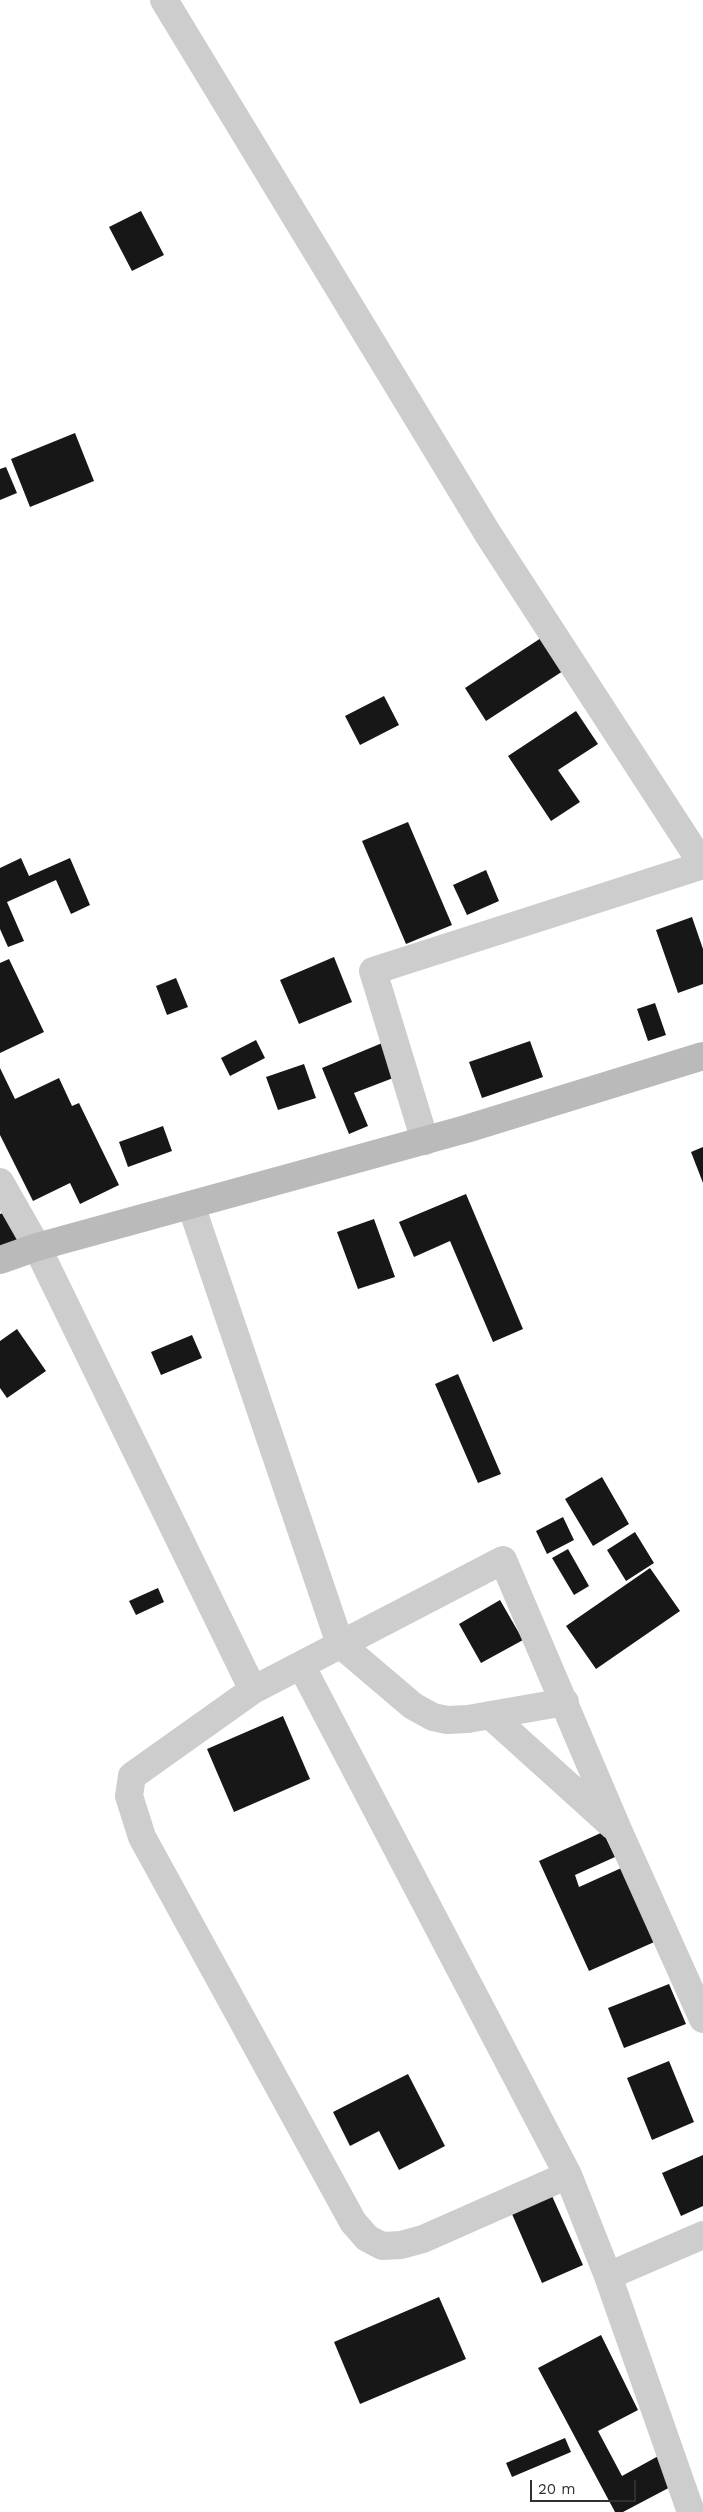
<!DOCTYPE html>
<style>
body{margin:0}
#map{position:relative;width:703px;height:2512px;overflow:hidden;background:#fff;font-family:"Work Sans",sans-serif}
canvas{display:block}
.scale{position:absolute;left:530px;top:2480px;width:106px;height:22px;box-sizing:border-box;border:2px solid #303030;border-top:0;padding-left:6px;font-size:15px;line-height:18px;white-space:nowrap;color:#303030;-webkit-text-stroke:4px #fff;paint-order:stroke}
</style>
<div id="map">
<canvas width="703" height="2512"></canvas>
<div class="scale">20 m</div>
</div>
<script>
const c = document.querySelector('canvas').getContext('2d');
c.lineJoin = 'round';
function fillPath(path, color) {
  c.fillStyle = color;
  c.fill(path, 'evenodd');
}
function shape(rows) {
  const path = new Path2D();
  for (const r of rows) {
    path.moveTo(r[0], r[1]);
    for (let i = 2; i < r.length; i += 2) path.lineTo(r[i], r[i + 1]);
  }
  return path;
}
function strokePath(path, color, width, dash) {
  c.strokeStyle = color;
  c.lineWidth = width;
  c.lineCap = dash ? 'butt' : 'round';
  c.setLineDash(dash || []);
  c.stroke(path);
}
fillPath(shape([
 [141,211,164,255,132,271,109,227],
 [75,433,94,481,30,507,11,459],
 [6,467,17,493,0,500,0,469],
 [541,638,563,671,486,721,465,688],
 [384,696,399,725,360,745,345,716],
 [576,711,598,744,558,770,580,802,551,821,508,756],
 [408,822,452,925,406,944,362,841],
 [21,858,29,876,70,858,90,905,71,914,56,880,7,902,24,941,8,947,0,929,0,868],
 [486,870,499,901,467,915,453,885],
 [692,917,703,949,703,984,678,993,656,930],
 [334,957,352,1002,299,1024,280,980],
 [9,959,44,1032,0,1053,0,963],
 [176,978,188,1007,167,1015,156,986],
 [655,1003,666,1035,648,1041,637,1009],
 [256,1040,265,1058,230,1076,221,1058],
 [387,1041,401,1075,354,1093,368,1126,349,1134,322,1068],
 [530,1041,543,1077,482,1098,469,1062],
 [304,1064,316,1098,278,1110,266,1077],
 [0,1068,15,1099,59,1078,72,1106,79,1103,119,1185,80,1204,70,1183,33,1201,0,1135],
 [163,1126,172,1151,128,1167,119,1142],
 [703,1147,703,1183,691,1152],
 [466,1194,523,1329,493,1342,450,1241,414,1257,399,1222],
 [11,1210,21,1239,0,1247,0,1214],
 [374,1219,395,1277,358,1289,337,1232],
 [17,1329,46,1371,7,1398,0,1388,0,1341],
 [192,1335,202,1358,161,1375,151,1352],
 [458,1374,501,1474,478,1483,435,1384],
 [602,1477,629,1524,593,1546,565,1499],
 [563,1517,574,1540,547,1554,536,1531],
 [635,1532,654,1563,626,1581,607,1550],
 [568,1549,589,1586,574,1595,552,1558],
 [650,1568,680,1611,596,1669,566,1626],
 [158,1588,164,1602,136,1615,129,1601],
 [500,1600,523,1640,481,1663,459,1624],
 [283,1716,310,1779,234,1812,207,1749],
 [603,1832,615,1857,575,1875,579,1887,628,1865,661,1939,589,1971,539,1861],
 [669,1984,686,2024,624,2048,608,2008],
 [669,2061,694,2122,652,2140,627,2078],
 [408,2074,445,2146,399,2170,379,2131,350,2146,333,2112],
 [703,2155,703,2206,681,2216,662,2173],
 [552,2196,583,2265,542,2283,512,2214],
 [439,2297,466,2359,360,2404,334,2342],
 [601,2335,638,2410,598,2431,622,2476,662,2454,678,2483,623,2512,615,2512,538,2368],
 [565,2438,571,2452,512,2477,506,2463]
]), '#171717');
strokePath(shape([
 [164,0,488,534,703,865],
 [425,1141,373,971,703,865],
 [0,1182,37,1247,253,1690,503,1560,619,1832,703,2019],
 [191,1205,340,1644,413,1706,433,1717,447,1720,468,1719,565,1702],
 [301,1665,568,2175,608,2276,691,2512],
 [253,1690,132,1776,129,1796,142,1837,353,2222,367,2238,382,2246,401,2245,423,2239,568,2175],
 [490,1715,613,1826],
 [608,2276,703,2235]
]), '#cdcdcd', 28);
strokePath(shape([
 [0,1260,37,1247,466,1129,703,1056]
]), '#bababa', 28);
</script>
